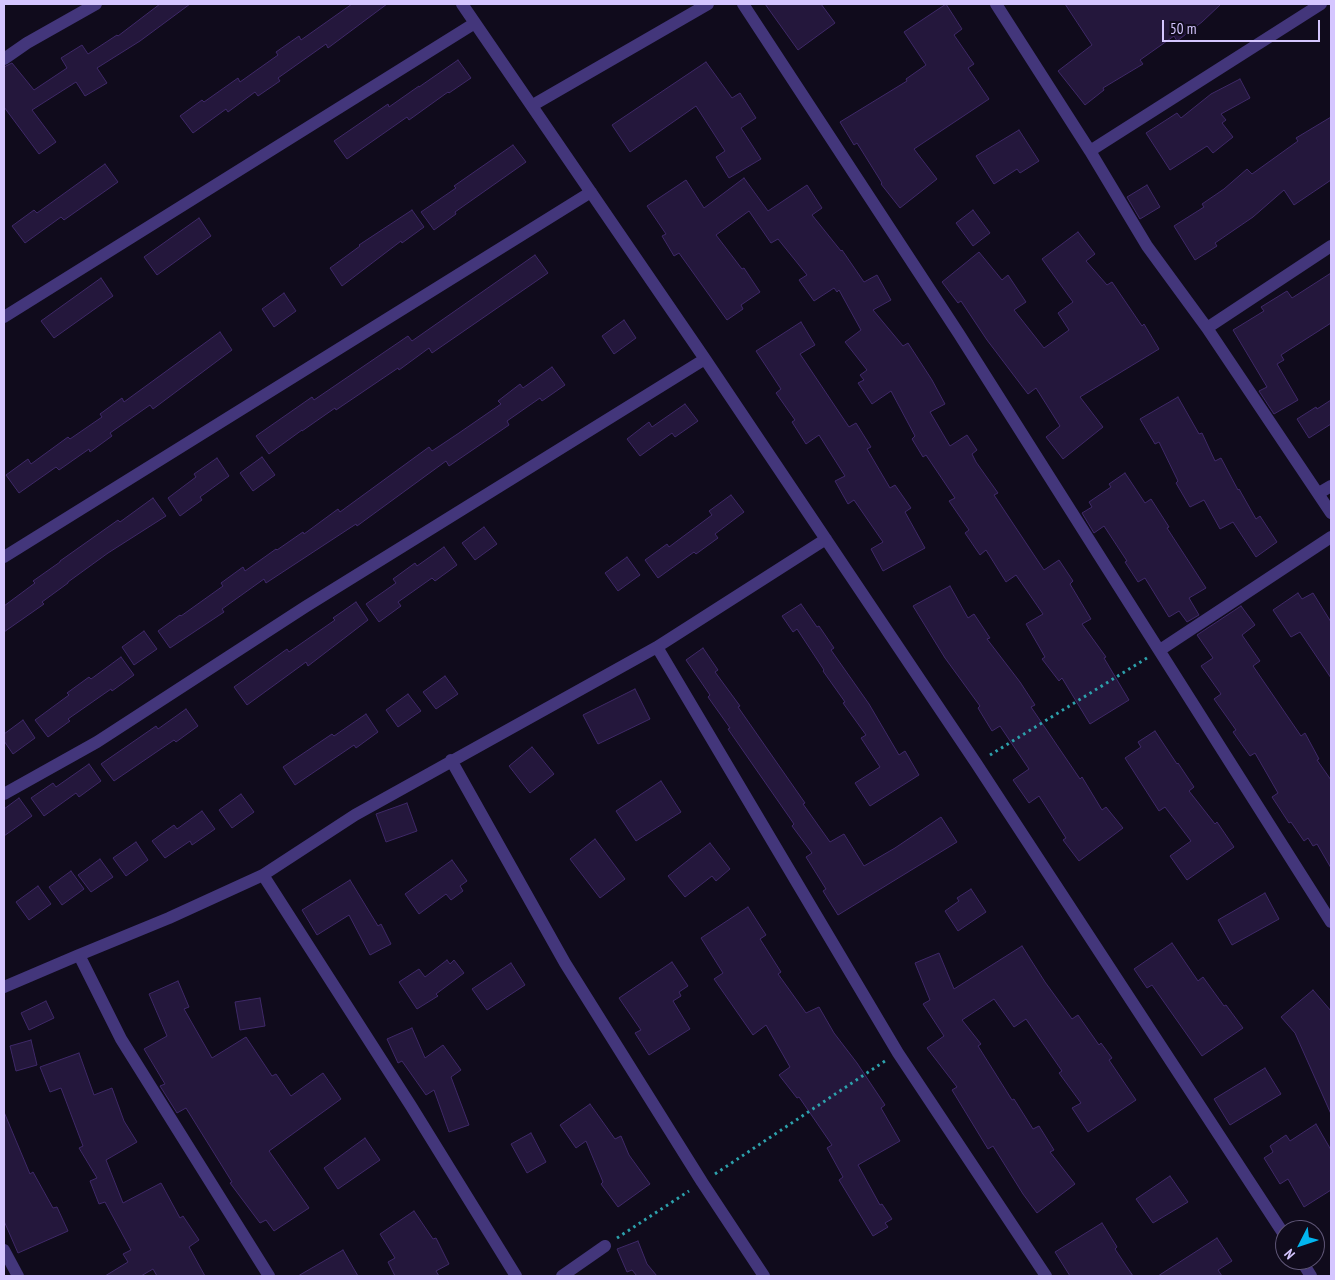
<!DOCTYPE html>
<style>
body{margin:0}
#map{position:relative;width:1335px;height:1280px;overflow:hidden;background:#100b1c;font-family:"PT Sans Narrow",sans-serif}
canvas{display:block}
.frame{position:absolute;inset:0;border:5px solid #d5c6ff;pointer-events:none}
.north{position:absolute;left:1275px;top:1220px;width:50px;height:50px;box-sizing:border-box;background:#100b1c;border:1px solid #5f5677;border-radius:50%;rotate:229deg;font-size:14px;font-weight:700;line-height:20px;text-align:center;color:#d5c6ff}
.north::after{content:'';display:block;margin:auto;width:18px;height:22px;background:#02b5ef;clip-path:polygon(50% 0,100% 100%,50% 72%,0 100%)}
.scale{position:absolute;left:1162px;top:20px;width:158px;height:22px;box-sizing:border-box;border:2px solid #d5c6ff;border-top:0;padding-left:6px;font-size:15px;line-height:18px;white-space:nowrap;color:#d5c6ff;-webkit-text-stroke:4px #100b1c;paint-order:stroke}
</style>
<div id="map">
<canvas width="1335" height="1280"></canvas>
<div class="frame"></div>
<div class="north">N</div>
<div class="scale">50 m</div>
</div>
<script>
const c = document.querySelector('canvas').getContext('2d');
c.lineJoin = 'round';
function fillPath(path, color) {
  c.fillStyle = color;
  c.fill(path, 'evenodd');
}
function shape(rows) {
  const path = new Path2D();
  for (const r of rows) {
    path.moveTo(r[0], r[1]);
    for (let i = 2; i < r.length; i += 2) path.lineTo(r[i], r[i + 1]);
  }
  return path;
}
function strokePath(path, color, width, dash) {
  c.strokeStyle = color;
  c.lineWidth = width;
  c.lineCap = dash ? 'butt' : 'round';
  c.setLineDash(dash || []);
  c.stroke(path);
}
const building = shape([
 [160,4,190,4,140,41,97,68,107,83,85,96,76,82,32,110,56,142,39,154,4,107,4,67,12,63,34,90,67,68,61,58,82,45,88,54,117,35,118,36,160,4],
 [352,4,387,4,328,48,326,44,278,78,280,81,258,96,255,92,228,112,226,109,193,133,180,116,202,100,204,102,238,78,240,82,278,55,276,52,299,36,301,40,352,4],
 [765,4,821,4,835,23,798,50,765,4],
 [946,4,962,29,954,35,974,64,968,68,989,99,914,149,937,179,900,208,881,184,882,183,857,143,854,145,840,122,907,81,906,79,926,65,904,32,946,4],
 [1065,4,1221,4,1202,22,1177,41,1174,36,1140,60,1143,64,1103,88,1104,90,1085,105,1058,71,1092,45,1065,4],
 [458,60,471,78,449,93,448,92,409,120,407,117,347,159,334,141,388,104,389,107,419,86,419,87,458,60],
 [706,62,732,98,740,93,756,118,741,128,761,159,729,178,716,157,725,151,696,106,630,152,612,125,706,62],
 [1240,79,1250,98,1221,114,1226,120,1222,123,1233,137,1213,153,1207,146,1170,170,1146,133,1177,113,1181,118,1211,94,1240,79],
 [1331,117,1331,180,1294,205,1284,190,1253,217,1215,243,1217,246,1195,260,1174,226,1204,207,1202,204,1224,189,1247,169,1252,174,1298,141,1296,138,1331,117],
 [1019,130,1039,161,1020,173,1017,169,994,184,976,156,1019,130],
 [513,145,526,162,455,212,456,214,434,230,421,212,456,188,454,186,513,145],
 [105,164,118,182,64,220,61,217,25,243,12,226,34,210,37,213,105,164],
 [744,178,768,211,807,185,822,208,812,215,841,251,842,250,864,282,877,275,891,300,873,310,903,346,908,343,932,380,945,404,930,412,950,446,967,435,977,450,972,454,976,462,998,493,994,495,1044,570,1059,560,1073,581,1070,584,1091,619,1082,624,1106,657,1104,658,1129,700,1090,724,1062,678,1059,681,1042,659,1045,657,1026,624,1043,614,1016,575,1006,582,986,550,980,555,965,533,969,530,949,501,955,498,926,455,923,457,912,439,915,436,891,391,872,404,858,383,864,380,860,375,867,370,845,342,861,330,839,290,837,292,834,288,814,301,799,280,807,275,778,239,771,243,749,211,716,235,742,269,744,268,760,292,741,305,743,309,727,320,679,253,674,256,662,236,666,234,647,206,686,180,704,208,744,178],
 [1147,185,1160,207,1140,219,1127,197,1147,185],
 [412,210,424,227,402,243,401,241,342,286,330,268,360,246,359,245,412,210],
 [973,210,990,233,973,246,956,223,973,210],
 [199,218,211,236,157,275,144,257,199,218],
 [1078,232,1095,254,1086,261,1107,285,1112,282,1142,326,1144,324,1159,349,1080,397,1103,427,1063,459,1046,437,1060,426,1036,388,1028,394,987,340,961,301,958,303,942,282,979,252,1002,280,1008,275,1026,302,1014,310,1044,348,1069,330,1058,313,1073,302,1042,259,1078,232],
 [535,255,548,273,432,353,429,348,399,370,398,368,336,410,335,408,302,431,302,430,269,454,256,436,312,397,314,400,408,336,412,341,535,255],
 [1331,273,1331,323,1281,355,1284,360,1277,364,1298,400,1274,414,1259,391,1267,387,1233,330,1264,311,1261,307,1287,291,1292,298,1331,273],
 [101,278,113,296,54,338,41,321,101,278],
 [284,293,296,311,274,327,262,309,284,293],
 [624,320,636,338,614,354,602,336,624,320],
 [801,322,815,345,800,354,849,427,856,423,871,447,867,449,890,488,895,485,911,508,905,512,925,548,883,571,871,549,883,542,854,500,848,504,835,481,845,476,819,435,806,444,792,422,795,420,776,393,781,389,756,351,801,322],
 [220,332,232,350,153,409,150,405,110,433,112,436,90,452,89,449,59,470,56,467,19,493,6,475,28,459,31,464,68,437,70,439,102,417,100,414,122,398,124,402,220,332],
 [552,367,565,385,542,401,540,398,507,421,509,425,449,466,446,461,357,526,356,524,266,583,264,579,222,609,224,612,170,648,158,631,180,615,181,616,223,586,221,583,243,567,245,571,276,549,277,550,303,532,304,534,338,509,340,512,429,447,432,451,459,433,501,404,498,401,520,384,523,388,552,367],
 [1178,397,1199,434,1202,433,1215,461,1221,458,1238,490,1239,489,1256,519,1260,516,1277,542,1256,557,1233,522,1220,529,1204,500,1190,507,1176,483,1178,481,1159,442,1155,444,1140,419,1178,397],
 [1331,400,1331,424,1309,438,1297,419,1316,407,1317,409,1331,400],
 [685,404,698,421,675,437,672,433,640,456,627,439,649,422,652,427,685,404],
 [262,457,275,475,253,491,240,473,262,457],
 [217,458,229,476,200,497,202,500,180,516,168,498,196,477,194,474,217,458],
 [1125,473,1145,503,1151,499,1169,527,1167,528,1206,588,1189,598,1199,615,1187,622,1179,611,1169,617,1145,578,1138,582,1125,562,1127,561,1104,526,1094,533,1082,513,1092,507,1089,502,1111,487,1109,484,1125,473],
 [731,495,744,512,715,534,718,538,696,554,694,552,658,578,645,560,667,544,669,547,712,515,709,511,731,495],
 [153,498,166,516,108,553,68,582,68,583,42,602,44,604,4,632,4,606,35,583,33,581,60,562,60,561,118,520,120,522,153,498],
 [484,527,497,544,475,560,462,543,484,527],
 [444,547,457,565,435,581,432,578,398,602,401,606,379,622,366,604,396,583,393,579,415,563,417,566,444,547],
 [627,557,640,575,618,591,605,573,627,557],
 [950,586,968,618,974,614,990,638,987,639,1020,682,1035,705,1031,707,1080,779,1082,777,1102,810,1106,807,1123,828,1079,861,1063,840,1066,838,1039,796,1029,803,1013,780,1029,769,1000,726,992,731,978,708,980,706,945,658,913,606,950,586],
 [1298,593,1302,599,1313,593,1331,622,1331,678,1300,632,1291,637,1273,610,1298,593],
 [356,602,368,620,308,666,306,662,247,705,234,687,287,649,289,652,335,620,333,618,356,602],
 [801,604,817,627,819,626,834,648,831,650,869,704,899,755,905,751,919,775,870,806,855,783,880,767,861,738,866,735,843,703,845,702,823,671,824,670,797,629,793,632,782,616,801,604],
 [1241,606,1255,625,1242,635,1260,661,1253,666,1301,736,1305,733,1319,759,1317,760,1331,780,1331,868,1317,844,1313,846,1308,838,1304,841,1291,822,1289,823,1272,797,1278,793,1255,753,1250,756,1233,732,1236,730,1214,699,1221,694,1201,666,1213,658,1197,635,1241,606],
 [144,631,157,649,134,665,122,647,144,631],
 [703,648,718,670,715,672,740,706,738,707,805,803,803,804,830,842,844,834,864,866,895,848,941,817,957,842,838,915,823,891,826,889,806,857,812,853,792,826,794,824,728,729,730,728,708,697,710,695,686,660,703,648],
 [121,657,134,675,112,691,111,689,68,719,70,721,48,737,35,720,69,695,67,693,89,677,91,679,121,657],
 [445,676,458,694,436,709,423,692,445,676],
 [635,689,650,719,598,744,583,715,635,689],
 [408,694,421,711,398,727,386,710,408,694],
 [186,709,198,726,176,742,174,740,114,781,101,764,156,726,158,729,186,709],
 [366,714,378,732,356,748,354,745,295,785,283,767,332,734,334,736,366,714],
 [23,720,35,738,13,754,4,741,4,734,23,720],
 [1155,731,1177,764,1178,763,1194,787,1189,791,1215,824,1217,822,1234,847,1187,880,1170,856,1191,841,1165,807,1159,811,1125,758,1141,747,1138,742,1155,731],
 [532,747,554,774,530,793,509,766,532,747],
 [89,764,101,781,79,797,76,793,44,816,31,798,53,783,56,787,89,764],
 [661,781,681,812,636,841,616,811,661,781],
 [241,794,254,812,232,828,219,810,241,794],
 [19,798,32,816,4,836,4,809,19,798],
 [407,803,417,831,386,842,376,814,407,803],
 [202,811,215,829,192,845,190,841,165,858,152,841,174,825,177,829,202,811],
 [595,839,625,879,600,898,570,859,595,839],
 [136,842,148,860,126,876,113,858,136,842],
 [710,843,730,869,716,881,712,876,685,897,668,876,710,843],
 [100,859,113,877,91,892,78,875,100,859],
 [452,860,467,881,460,886,463,891,451,900,446,894,419,914,405,894,452,860],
 [71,871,84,889,62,905,49,887,71,871],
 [350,880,378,926,381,924,391,944,370,955,349,915,317,935,302,910,350,880],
 [38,886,51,904,29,920,16,902,38,886],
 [971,889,986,912,958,931,945,911,959,901,957,898,971,889],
 [1265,893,1279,919,1232,945,1218,920,1265,893],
 [748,907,766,935,760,939,781,972,778,974,806,1013,819,1007,834,1033,857,1063,885,1105,881,1108,900,1141,858,1165,880,1205,882,1204,892,1219,885,1223,888,1227,873,1236,839,1180,843,1177,827,1148,832,1145,799,1097,797,1098,779,1075,790,1067,766,1025,753,1035,714,979,723,973,701,938,748,907],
 [1172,943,1198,981,1203,977,1224,1006,1226,1005,1243,1028,1202,1056,1152,985,1147,988,1134,969,1172,943],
 [1022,946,1045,982,1072,1019,1078,1015,1099,1045,1101,1043,1112,1058,1109,1060,1136,1100,1088,1132,1072,1108,1081,1103,1059,1073,1062,1071,1026,1019,1014,1027,994,999,962,1020,981,1044,978,1046,1012,1100,1014,1099,1033,1129,1039,1126,1054,1150,1050,1152,1075,1184,1037,1213,1023,1194,993,1146,988,1149,952,1090,957,1087,927,1048,944,1036,923,1004,930,1000,915,963,939,953,954,989,1022,946],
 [447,960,450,964,454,960,464,973,436,994,438,996,417,1009,399,982,419,969,425,977,447,960],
 [672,962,688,986,679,992,681,996,673,1001,690,1029,649,1055,635,1033,641,1030,619,998,672,962],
 [511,963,525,985,487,1010,472,989,511,963],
 [178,981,189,1007,184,1009,212,1058,246,1037,272,1076,276,1074,291,1096,323,1073,341,1099,269,1151,309,1208,274,1231,266,1220,260,1223,230,1183,232,1182,186,1108,177,1113,160,1086,165,1084,144,1049,167,1036,149,994,178,981],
 [1313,990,1331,1011,1331,1114,1295,1033,1281,1017,1313,990],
 [260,998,265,1026,240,1030,235,1002,260,998],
 [46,1001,54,1018,29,1030,21,1013,46,1001],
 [412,1028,425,1058,443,1045,461,1070,451,1077,469,1125,449,1132,434,1090,426,1095,402,1061,398,1063,387,1039,412,1028],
 [31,1040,37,1065,16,1071,10,1046,31,1040],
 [79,1053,94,1095,112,1088,124,1121,137,1142,106,1160,123,1203,161,1183,180,1218,183,1216,199,1240,189,1247,205,1276,157,1276,153,1269,141,1276,105,1276,128,1262,123,1254,131,1250,105,1202,99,1204,90,1181,97,1178,79,1148,83,1146,61,1088,50,1092,40,1067,79,1053],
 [1265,1068,1281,1094,1230,1125,1214,1099,1265,1068],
 [590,1104,615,1139,621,1136,629,1155,650,1184,618,1207,601,1184,603,1182,586,1141,576,1148,560,1125,590,1104],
 [4,1112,30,1174,33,1172,53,1208,57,1207,68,1231,18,1253,4,1221,4,1112],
 [1316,1124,1331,1150,1331,1190,1304,1207,1288,1179,1280,1184,1264,1158,1273,1152,1270,1146,1286,1135,1290,1141,1316,1124],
 [531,1133,546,1162,527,1173,511,1144,531,1133],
 [365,1138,380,1160,338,1189,324,1168,365,1138],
 [1170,1176,1188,1202,1153,1223,1136,1199,1170,1176],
 [414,1211,433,1239,436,1238,449,1264,436,1271,439,1276,395,1276,388,1262,395,1258,380,1234,414,1211],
 [1102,1223,1117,1247,1115,1249,1133,1276,1070,1276,1055,1252,1102,1223],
 [1217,1238,1232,1261,1218,1270,1222,1276,1158,1276,1217,1238],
 [638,1241,647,1264,657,1276,637,1276,632,1270,627,1272,617,1249,638,1241],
 [343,1250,358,1276,298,1276,343,1250]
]);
fillPath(building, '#24173c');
strokePath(building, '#3f2968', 1);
strokePath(shape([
 [990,755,1147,658],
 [715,1174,885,1061],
 [617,1238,689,1191]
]), '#2da1ac', 3, [2.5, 4]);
strokePath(shape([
 [462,4,705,359,976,763,1285,1236],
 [743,4,959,334,1331,922],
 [996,4,1090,151,1147,246,1207,328,1331,513],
 [4,59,27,43,96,4],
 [533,105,708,4],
 [1090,151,1321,4],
 [4,317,475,23],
 [1207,328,1331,246],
 [1319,493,1331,486],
 [4,557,591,192],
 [657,647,898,1053,1046,1276],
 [1160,650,1331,537],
 [451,760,565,963,702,1182,764,1276],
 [4,794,97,742,305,607,705,359],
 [263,875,411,1106,516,1276],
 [4,987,79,955],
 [4,1250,18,1276],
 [1301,1260,1311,1276],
 [269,1276,121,1039,79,955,169,918,263,875,355,815,657,647,826,539],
 [562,1276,605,1246]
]), '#43367b', 12);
</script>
